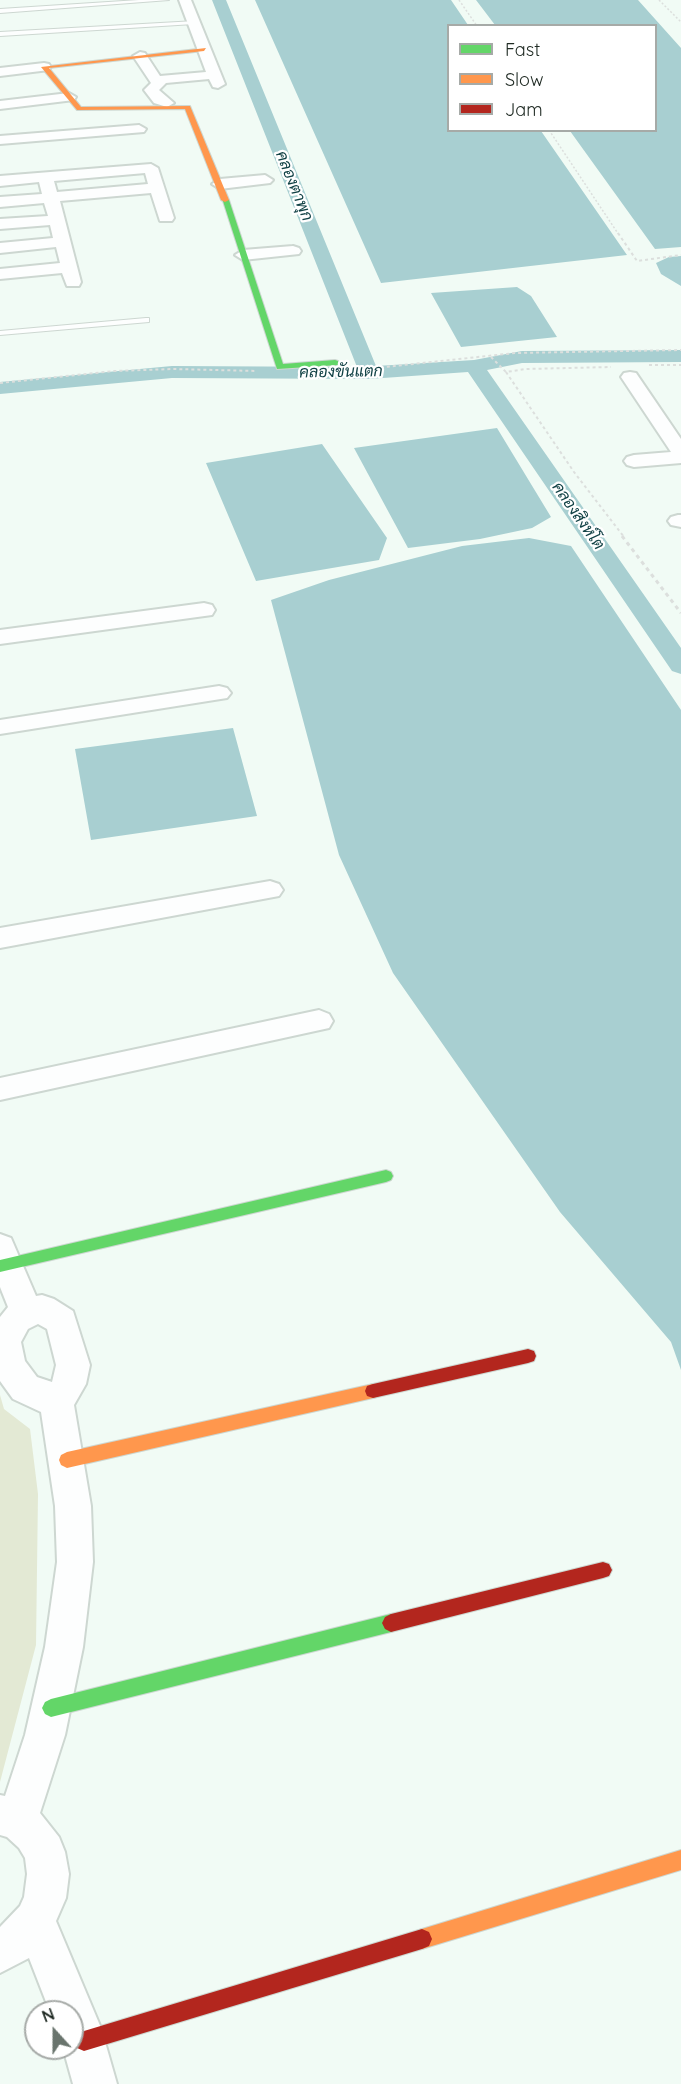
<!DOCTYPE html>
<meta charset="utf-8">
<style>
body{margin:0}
#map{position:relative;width:681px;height:2084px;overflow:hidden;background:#f1fbf5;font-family:Quicksand,sans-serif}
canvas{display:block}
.legend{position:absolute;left:447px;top:24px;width:210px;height:108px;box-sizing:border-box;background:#fff;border:2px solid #a6aaa7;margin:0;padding:8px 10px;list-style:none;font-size:18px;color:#202b24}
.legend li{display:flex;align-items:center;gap:12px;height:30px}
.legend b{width:30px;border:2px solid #a6aaa7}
.north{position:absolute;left:24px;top:2000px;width:60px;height:60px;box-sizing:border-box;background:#fff;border:2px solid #a6aaa7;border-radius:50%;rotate:339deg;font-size:16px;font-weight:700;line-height:24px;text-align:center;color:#202b24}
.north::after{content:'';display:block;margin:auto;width:21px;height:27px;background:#69746d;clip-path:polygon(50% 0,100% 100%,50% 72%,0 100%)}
</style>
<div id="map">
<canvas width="681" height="2084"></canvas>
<ul class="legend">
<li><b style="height:8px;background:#63d668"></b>Fast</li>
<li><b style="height:8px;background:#ff974d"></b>Slow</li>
<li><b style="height:8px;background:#b3261e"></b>Jam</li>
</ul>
<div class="north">N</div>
</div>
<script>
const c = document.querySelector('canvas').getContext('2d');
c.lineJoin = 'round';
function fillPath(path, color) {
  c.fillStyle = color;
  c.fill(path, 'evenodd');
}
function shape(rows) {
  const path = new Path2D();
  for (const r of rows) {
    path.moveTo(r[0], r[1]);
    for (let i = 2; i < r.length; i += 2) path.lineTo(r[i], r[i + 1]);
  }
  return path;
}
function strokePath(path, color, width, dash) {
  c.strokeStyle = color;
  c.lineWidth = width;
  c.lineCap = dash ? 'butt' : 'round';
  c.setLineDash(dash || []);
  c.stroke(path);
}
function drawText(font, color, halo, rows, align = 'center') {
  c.font = font + ' Quicksand,Sarabun,sans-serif';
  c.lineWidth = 4.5;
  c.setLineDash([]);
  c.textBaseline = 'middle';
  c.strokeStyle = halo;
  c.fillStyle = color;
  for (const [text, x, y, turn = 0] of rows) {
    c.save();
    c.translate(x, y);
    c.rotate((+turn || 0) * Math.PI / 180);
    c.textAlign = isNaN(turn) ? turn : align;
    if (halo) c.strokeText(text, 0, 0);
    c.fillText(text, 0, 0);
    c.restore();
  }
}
fillPath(shape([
 [0,1395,4,1409,30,1429,38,1494,36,1645,0,1782]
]), '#e3e9d4');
fillPath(shape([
 [255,0,451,0,468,25,448,26,448,130,541,131,627,255,381,283],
 [476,0,638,0,681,48,681,247,655,249,570,131,656,130,656,26,495,25],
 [681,256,681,286,661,274,656,263,669,257],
 [517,287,531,296,557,337,461,347,431,293],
 [497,428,551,517,532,528,480,539,408,548,354,448],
 [322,444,387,538,379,560,256,581,206,463],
 [529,538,571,546,681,710,681,1370,671,1342,560,1212,393,973,339,855,271,600,329,580,462,546],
 [233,728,257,816,91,840,75,749]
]), '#a8cfd1');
fillPath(shape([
 [212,0,226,0,376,366,474,360,522,351,681,350,681,362,522,363,487,370,681,648,681,674,672,671,468,372,369,379,172,378,0,394,0,382,172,366,357,367,212,0]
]), '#a8cfd1');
const lane = shape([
 [139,0,169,0,0,13,0,9,139,0],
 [196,21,194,24,0,36,0,32,196,21],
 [146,318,149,318,149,322,0,335,0,331,146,318]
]);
const street = shape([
 [179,0,191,0,225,84,218,88,213,87,209,79,166,83,159,90,174,103,167,107,154,103,144,90,151,83,133,56,140,52,145,53,160,76,206,72,179,0],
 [44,63,49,64,51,67,49,70,0,76,0,68,44,63],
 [69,93,76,97,74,100,0,109,0,101,69,93],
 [139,125,146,129,144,132,0,144,0,136,139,125],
 [151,164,158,168,174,218,172,221,160,221,151,193,60,201,81,282,79,286,67,286,62,273,0,279,0,269,60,263,56,247,0,253,0,243,53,238,50,225,0,229,0,219,48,216,44,203,0,207,0,197,42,194,39,182,0,186,0,176,151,164],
 [145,173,148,184,57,192,54,181,145,173],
 [265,175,273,180,270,183,220,189,212,184,220,179,265,175],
 [293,246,299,248,301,251,299,254,243,260,235,255,243,250,293,246],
 [630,372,636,373,681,439,681,463,634,467,627,465,624,461,627,457,634,455,671,452,621,377,624,373,630,372],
 [678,515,681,515,681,527,671,525,668,521,671,517,678,515],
 [204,603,212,605,215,610,212,615,0,644,0,630,204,603],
 [219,686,227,688,231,693,227,698,0,734,0,720,219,686],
 [270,881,279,884,283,890,279,896,0,948,0,928,270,881],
 [319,1010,329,1014,333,1021,329,1028,0,1100,0,1078,319,1010],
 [0,1234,11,1238,36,1296,42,1295,54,1299,73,1311,90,1365,86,1384,74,1405,91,1506,93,1562,83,1647,65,1735,40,1813,59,1837,65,1852,69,1874,66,1898,56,1921,101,2028,117,2084,73,2084,63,2048,72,2048,72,2012,50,2012,29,1958,0,1973,0,1927,20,1906,24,1897,27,1874,25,1858,19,1848,7,1837,0,1835,0,1795,5,1796,25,1735,45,1647,57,1562,55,1506,41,1412,13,1399,0,1381,0,1317,8,1307,0,1287,0,1234],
 [38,1324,47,1329,56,1365,52,1382,37,1377,25,1361,21,1342,28,1329,38,1324]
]);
const fast = shape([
 [222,198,229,200,283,364,335,360,338,361,338,365,277,369,222,198],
 [386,1170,391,1172,393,1176,391,1180,386,1182,0,1272,0,1260,386,1170],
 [391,1614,397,1617,400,1623,397,1629,391,1632,51,1717,45,1714,42,1708,45,1702,51,1699,391,1614]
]);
const slow = shape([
 [206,48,204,51,49,68,81,107,190,106,229,200,225,202,221,200,185,109,77,110,41,67,206,48],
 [373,1384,379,1386,381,1391,379,1396,373,1398,67,1468,61,1465,59,1460,61,1455,67,1452,373,1384],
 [681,1850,681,1870,422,1949,415,1946,412,1939,415,1932,422,1929,681,1850]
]);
const jam = shape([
 [528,1349,534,1351,536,1356,534,1361,528,1363,373,1398,367,1396,365,1391,367,1386,373,1384,528,1349],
 [603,1562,609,1564,612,1570,609,1576,603,1578,391,1632,385,1629,382,1623,385,1617,391,1614,603,1562],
 [422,1929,429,1932,432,1939,429,1946,422,1949,84,2051,77,2048,74,2041,77,2034,84,2031,422,1929]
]);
strokePath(lane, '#cdd7d1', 2);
strokePath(street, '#cdd7d1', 4);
strokePath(fast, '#cdd7d1', 2);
strokePath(slow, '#cdd7d1', 2);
strokePath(jam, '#cdd7d1', 2);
strokePath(shape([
 [459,0,477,26],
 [659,0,681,22],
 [549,130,619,235]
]), '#dcdfdd', 1.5, [2, 2]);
strokePath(shape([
 [618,233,637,261,681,255],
 [491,357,506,372,526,369,611,367],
 [649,365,681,365],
 [357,370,515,353,681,350],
 [506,372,574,472,624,537],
 [0,383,114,371,174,369,257,371]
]), '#dcdfdd', 2, [3, 3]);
strokePath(shape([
 [622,536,681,613]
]), '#dcdfdd', 3, [4, 4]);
fillPath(lane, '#fdfefe');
fillPath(street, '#fdfefe');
fillPath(fast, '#63d668');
fillPath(slow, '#ff974d');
fillPath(jam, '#b3261e');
drawText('italic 16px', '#114145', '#fff', [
 ["คลองตาพุก",294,186,68],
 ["คลองขันแตก",341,372,-1],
 ["คลองสิงห์โต",578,516,55]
]);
</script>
